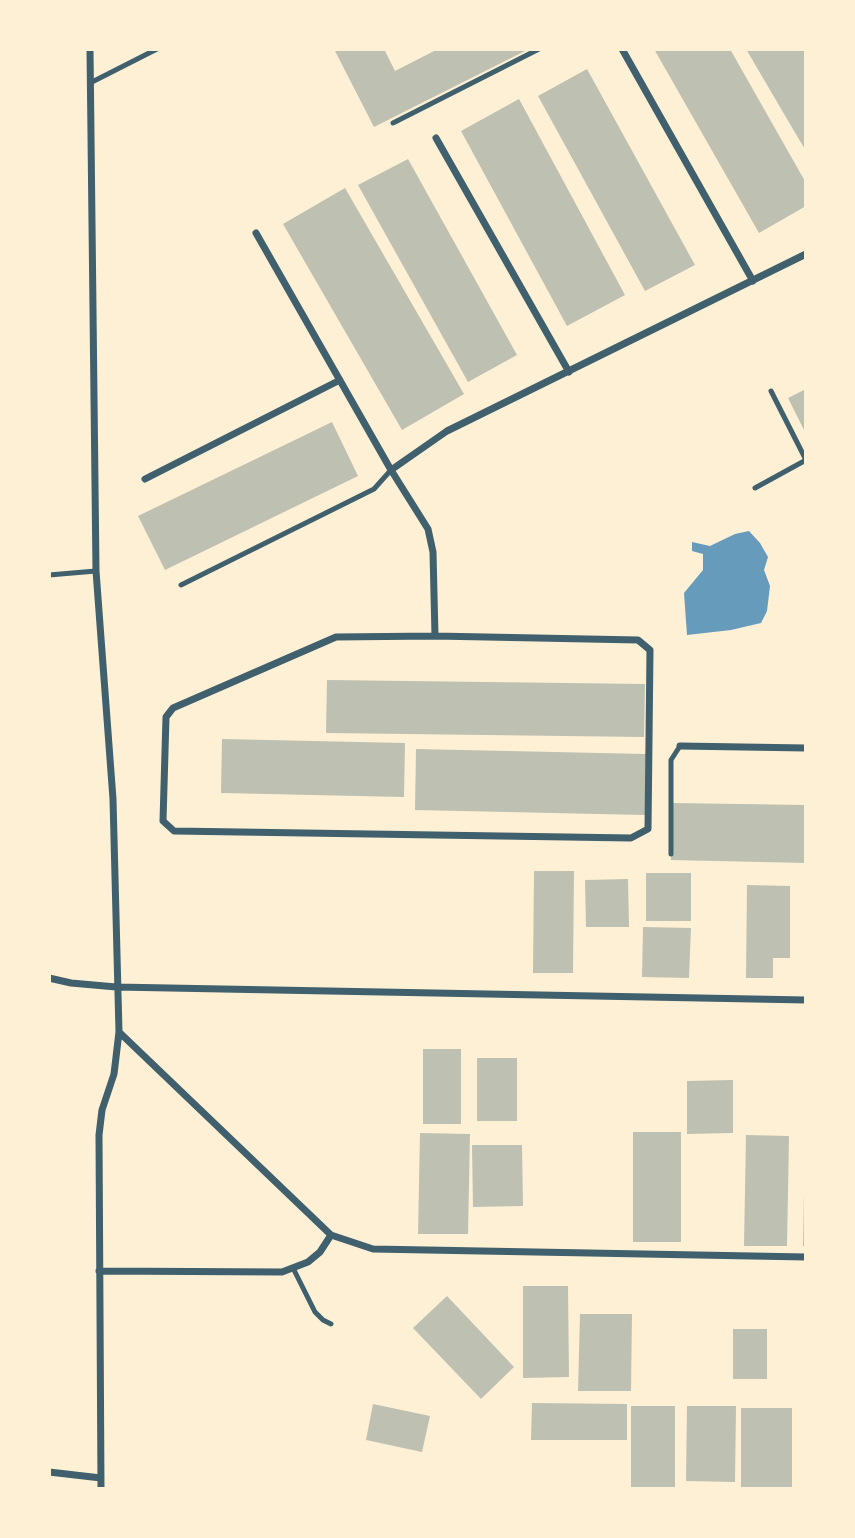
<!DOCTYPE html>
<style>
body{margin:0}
#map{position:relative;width:855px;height:1538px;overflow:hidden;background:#fdf0d5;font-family:"Alegreya Sans",sans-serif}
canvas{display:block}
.frame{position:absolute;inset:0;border:51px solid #fdf0d5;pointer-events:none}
</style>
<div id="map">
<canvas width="855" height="1538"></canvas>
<div class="frame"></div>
</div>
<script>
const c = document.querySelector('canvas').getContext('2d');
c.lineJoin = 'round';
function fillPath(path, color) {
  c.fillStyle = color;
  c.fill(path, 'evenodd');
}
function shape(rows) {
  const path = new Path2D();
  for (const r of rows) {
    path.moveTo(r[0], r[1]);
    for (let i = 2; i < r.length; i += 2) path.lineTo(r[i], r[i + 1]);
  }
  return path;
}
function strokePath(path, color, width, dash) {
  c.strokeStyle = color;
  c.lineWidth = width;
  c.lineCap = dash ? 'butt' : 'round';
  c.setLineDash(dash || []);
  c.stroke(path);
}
fillPath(shape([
 [749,531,760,543,768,557,764,570,770,586,767,611,761,623,731,630,687,635,684,593,703,570,703,554,692,551,692,542,710,546,735,534]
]), '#669bbc');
fillPath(shape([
 [334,49,384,49,395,71,438,49,529,49,374,127],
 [654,49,730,49,806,183,806,206,759,233],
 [746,49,806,49,806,151,787,119],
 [587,69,695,265,645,291,538,96],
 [519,99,625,295,567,326,461,131],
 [408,159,517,355,468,382,358,185],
 [345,188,464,394,402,430,283,224],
 [806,389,806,434,788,398],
 [332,422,358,476,165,570,138,516],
 [327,680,645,684,644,737,326,733],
 [222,739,405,743,404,797,221,793],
 [416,749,646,754,645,815,415,810],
 [673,803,806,805,806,863,671,860],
 [534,871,574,871,573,973,533,973],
 [646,873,691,873,691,921,646,921],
 [628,879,629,927,586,927,585,880],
 [747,885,790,886,790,958,773,958,773,978,746,978],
 [643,927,691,928,689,978,642,977],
 [423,1049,461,1049,461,1124,423,1124],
 [477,1058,517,1058,517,1121,477,1121],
 [733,1080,733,1133,687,1134,687,1081],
 [633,1132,681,1132,681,1242,633,1242],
 [420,1133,470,1134,468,1234,418,1234],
 [746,1135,789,1136,787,1246,744,1246],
 [472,1145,522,1145,523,1206,473,1207],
 [804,1191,806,1191,806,1247,803,1246],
 [523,1286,568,1286,569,1377,523,1378],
 [447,1296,514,1367,481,1399,413,1328],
 [580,1314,632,1314,631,1391,578,1391],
 [733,1329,767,1329,767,1379,733,1379],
 [532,1403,627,1404,627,1440,531,1440],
 [373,1404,430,1416,422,1452,366,1440],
 [631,1406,675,1406,675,1489,631,1489],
 [687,1406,736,1406,735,1482,686,1481],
 [741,1408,792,1408,792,1489,741,1489]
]), '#bec0b2');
strokePath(shape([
 [90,83,157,49],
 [393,123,539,49],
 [771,391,806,460],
 [755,488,806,460],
 [49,575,96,571],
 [181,585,374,489,391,470],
 [671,854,671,760,680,746],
 [293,1268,315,1312,323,1320,331,1324]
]), '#3f606c', 5);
strokePath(shape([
 [90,49,96,571,113,799,119,1032,114,1074,102,1110,99,1135,101,1489],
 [622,49,753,281],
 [436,138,569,372],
 [256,233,391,470,428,529,433,552,435,636],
 [391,470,447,431,806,254],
 [145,479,340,380],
 [435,636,638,640,650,650,648,829,631,838,174,831,163,821,166,717,173,708,336,637,435,636],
 [680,746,806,748],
 [49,978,71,983,116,987,806,1000],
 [119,1032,331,1235,373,1249,806,1257],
 [99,1271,282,1272,308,1262,320,1252,331,1235],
 [49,1472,101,1478]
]), '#3f606c', 7);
</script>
